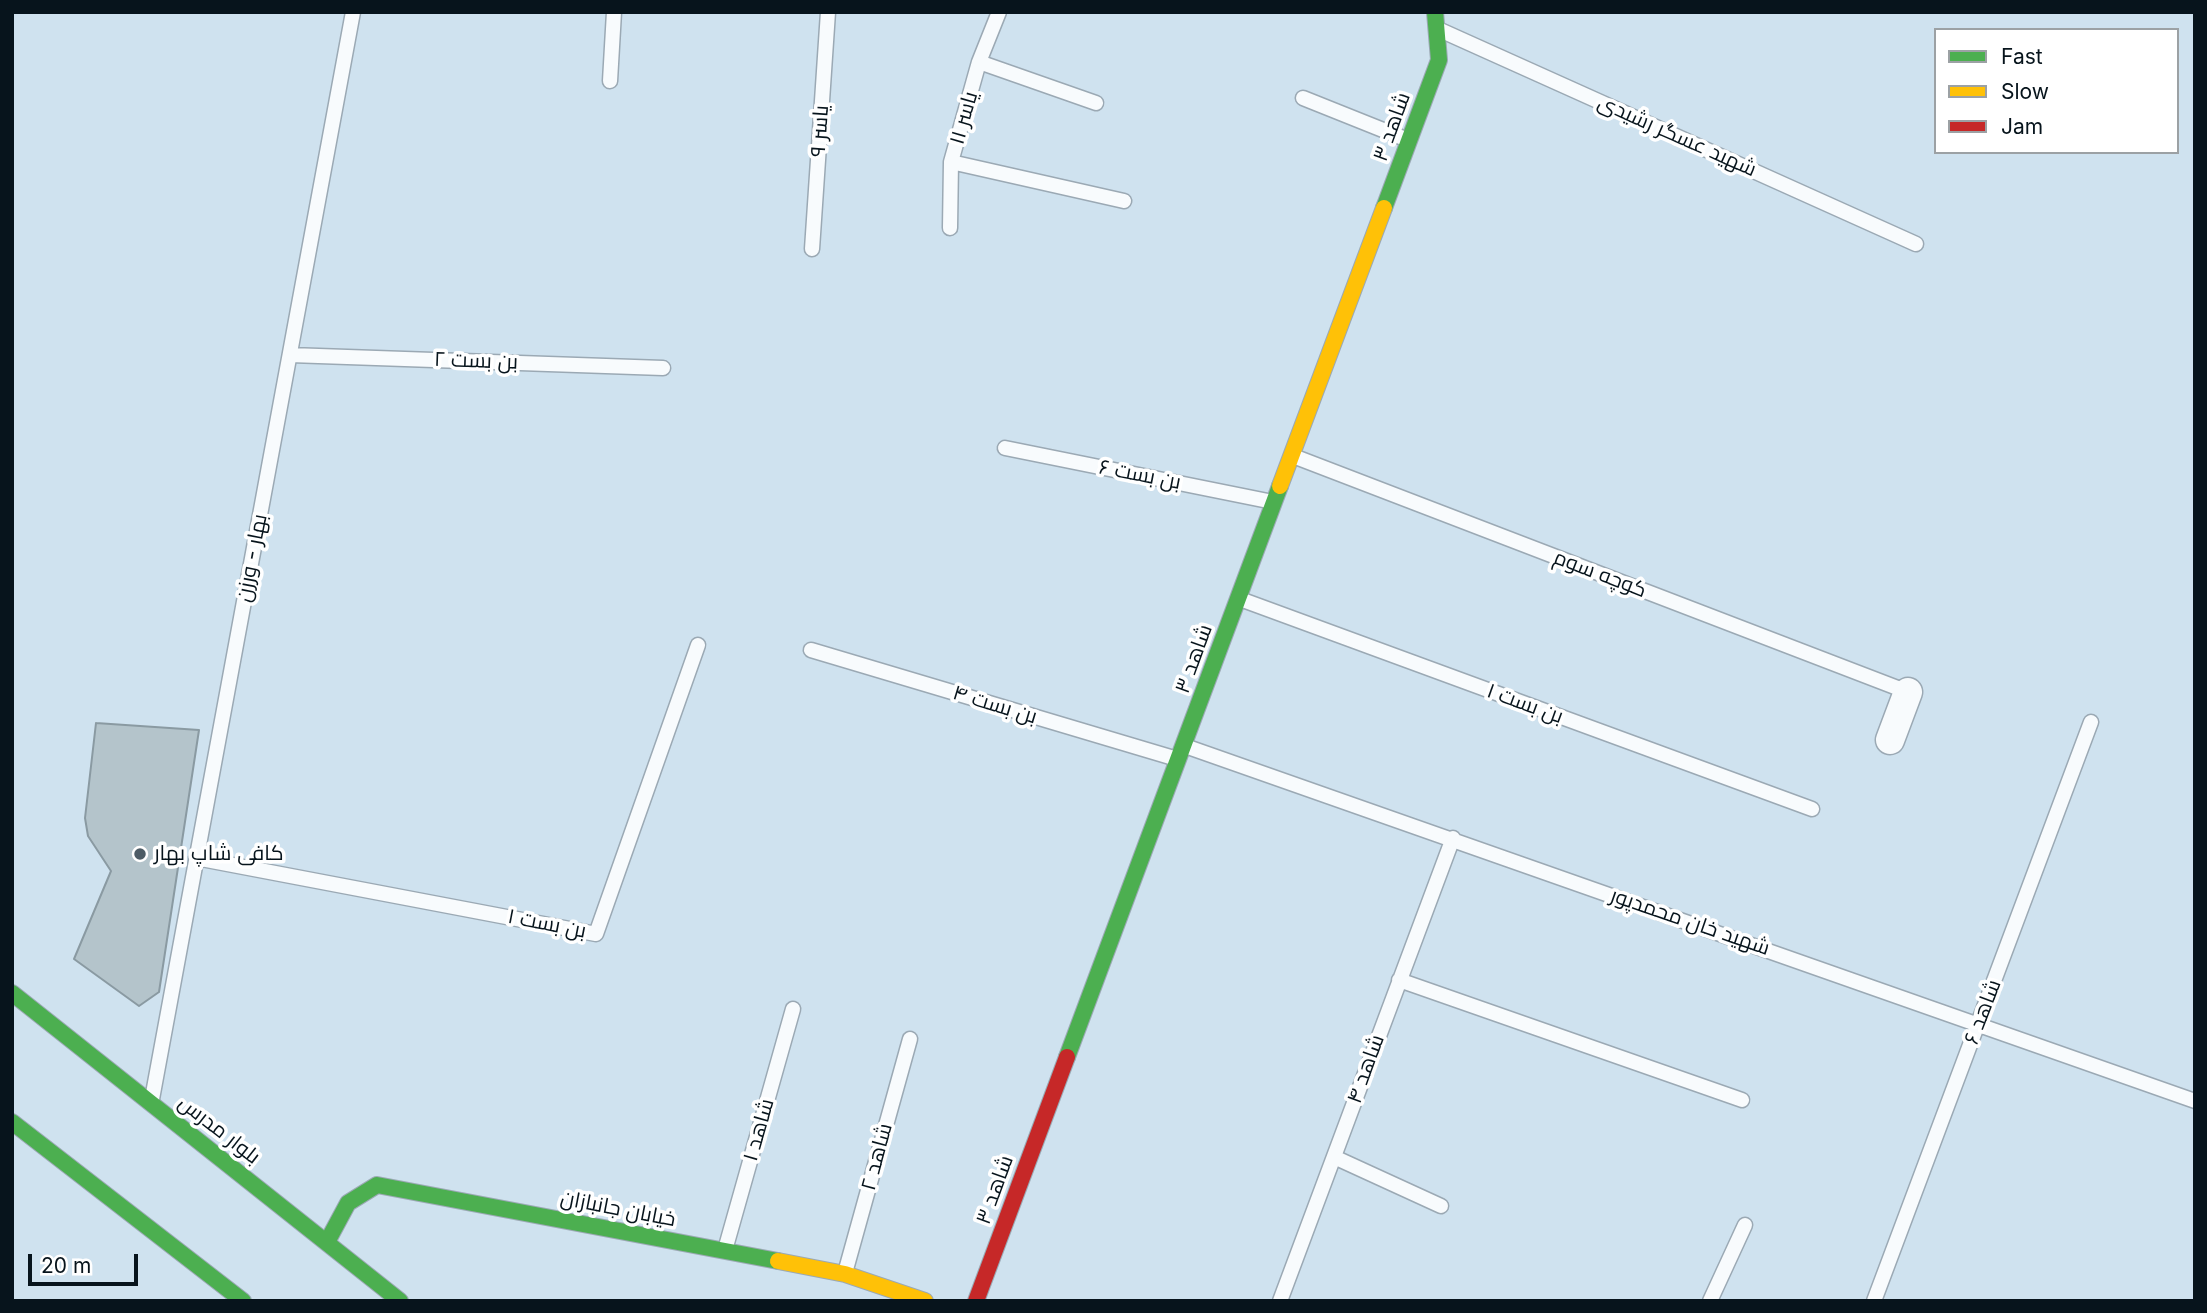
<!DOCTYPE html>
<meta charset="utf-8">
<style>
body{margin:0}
#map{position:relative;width:2207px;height:1313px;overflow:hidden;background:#cfe2ef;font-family:Inter,sans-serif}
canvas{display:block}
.frame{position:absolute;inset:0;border:14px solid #07141c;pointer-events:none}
.legend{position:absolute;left:1934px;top:28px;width:245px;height:126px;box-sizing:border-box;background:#fff;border:2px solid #9ca1a4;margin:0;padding:9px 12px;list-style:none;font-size:21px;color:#07141c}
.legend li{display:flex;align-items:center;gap:14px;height:35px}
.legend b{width:35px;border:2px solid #9ca1a4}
.scale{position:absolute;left:28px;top:1254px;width:110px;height:32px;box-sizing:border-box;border:4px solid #07141c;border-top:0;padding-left:9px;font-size:21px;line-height:24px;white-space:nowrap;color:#07141c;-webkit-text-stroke:5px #fff;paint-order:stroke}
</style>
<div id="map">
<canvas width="2207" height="1313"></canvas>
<div class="frame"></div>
<ul class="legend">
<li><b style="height:9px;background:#4caf50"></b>Fast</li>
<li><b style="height:9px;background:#ffc107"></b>Slow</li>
<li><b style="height:9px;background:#c62828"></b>Jam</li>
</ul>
<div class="scale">20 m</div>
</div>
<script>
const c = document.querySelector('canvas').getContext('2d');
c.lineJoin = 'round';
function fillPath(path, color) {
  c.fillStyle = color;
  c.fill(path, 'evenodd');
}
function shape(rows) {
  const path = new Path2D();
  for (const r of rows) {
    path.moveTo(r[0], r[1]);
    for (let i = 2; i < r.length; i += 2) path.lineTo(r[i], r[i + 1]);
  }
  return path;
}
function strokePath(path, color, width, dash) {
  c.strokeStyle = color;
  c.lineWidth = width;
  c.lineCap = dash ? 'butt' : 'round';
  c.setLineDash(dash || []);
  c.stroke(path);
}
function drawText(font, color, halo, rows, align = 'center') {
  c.font = font + ' Inter,Cairo,sans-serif';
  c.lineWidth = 7;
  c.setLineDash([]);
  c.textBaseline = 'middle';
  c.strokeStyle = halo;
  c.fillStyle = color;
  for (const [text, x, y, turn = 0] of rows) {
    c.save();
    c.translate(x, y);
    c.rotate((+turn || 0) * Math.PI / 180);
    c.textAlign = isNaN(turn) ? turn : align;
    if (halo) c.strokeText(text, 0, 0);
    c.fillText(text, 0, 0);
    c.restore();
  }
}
const building = shape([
 [96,723,199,730,159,992,139,1006,74,959,111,871,88,836,85,818,96,723]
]);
fillPath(building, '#b4c4cb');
strokePath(building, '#8a9aa2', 2);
const lane = shape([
 [1440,30,1916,244],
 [979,62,1096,103],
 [610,81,614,12],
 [1303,98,1408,140],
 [951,162,1124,201],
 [950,228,951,162,979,62,999,12],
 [812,249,828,12],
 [290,355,663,368],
 [1005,448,1273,502],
 [1293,456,1908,692],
 [1240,599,1812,809],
 [811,650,1177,759],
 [1185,746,2195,1101],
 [196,858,596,934,698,645],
 [1399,980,1742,1100],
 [152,1099,353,12],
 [1334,1157,1441,1206],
 [725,1250,793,1009],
 [845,1273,910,1039],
 [1280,1301,1453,838],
 [1710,1301,1745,1225],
 [1874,1301,2091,722]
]);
const street = shape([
 [1890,740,1908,692]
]);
const fast = shape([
 [1384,208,1439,60,1435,12],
 [12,993,400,1301],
 [1067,1057,1280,486],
 [12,1122,243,1301],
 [327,1242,348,1203,377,1185,778,1261]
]);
const slow = shape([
 [1280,486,1384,208],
 [778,1261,845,1274,925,1301]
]);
const jam = shape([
 [976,1301,1067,1057]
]);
strokePath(lane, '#9ba9b4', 17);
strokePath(street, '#9ba9b4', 31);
strokePath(fast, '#9ba9b4', 18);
strokePath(slow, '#9ba9b4', 18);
strokePath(jam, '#9ba9b4', 18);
strokePath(lane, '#f8fbfd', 14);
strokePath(street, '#f8fbfd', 28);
strokePath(fast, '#4caf50', 16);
strokePath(slow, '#ffc107', 16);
strokePath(jam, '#c62828', 16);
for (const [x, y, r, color] of [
 [140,854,7,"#4d5c66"]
]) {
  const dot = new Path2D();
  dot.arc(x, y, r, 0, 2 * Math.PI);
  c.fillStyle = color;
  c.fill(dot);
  strokePath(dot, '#fff', 2.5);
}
drawText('21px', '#07141c', '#fff', [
 ["یاسر ۱۱",964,118,-74],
 ["شاهد ۳",1392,127,-70],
 ["یاسر ۹",820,131,-86],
 ["شهید عسگر رشیدی",1677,136,24],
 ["بن بست ۲",476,361,2],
 ["بن بست ۶",1140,475,11],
 ["بهار - ورزن",252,558,-79],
 ["کوچه سوم",1600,574,21],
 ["شاهد ۳",1194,659,-70],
 ["بن بست ۱",1525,704,20],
 ["بن بست ۴",995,705,17],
 ["شهید خان محمدپور",1690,922,19],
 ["بن بست ۱",547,924,11],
 ["شاهد ۶",1983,1012,-69],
 ["شاهد ۴",1366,1069,-70],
 ["بلوار مدرس",219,1130,38],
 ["شاهد ۱",759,1130,-74],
 ["شاهد ۲",877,1157,-75],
 ["شاهد ۳",995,1190,-70],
 ["خیابان جانبازان",618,1209,11]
]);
drawText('21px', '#07141c', '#fff', [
 ["کافی شاپ بهار",154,854]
], 'left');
</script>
